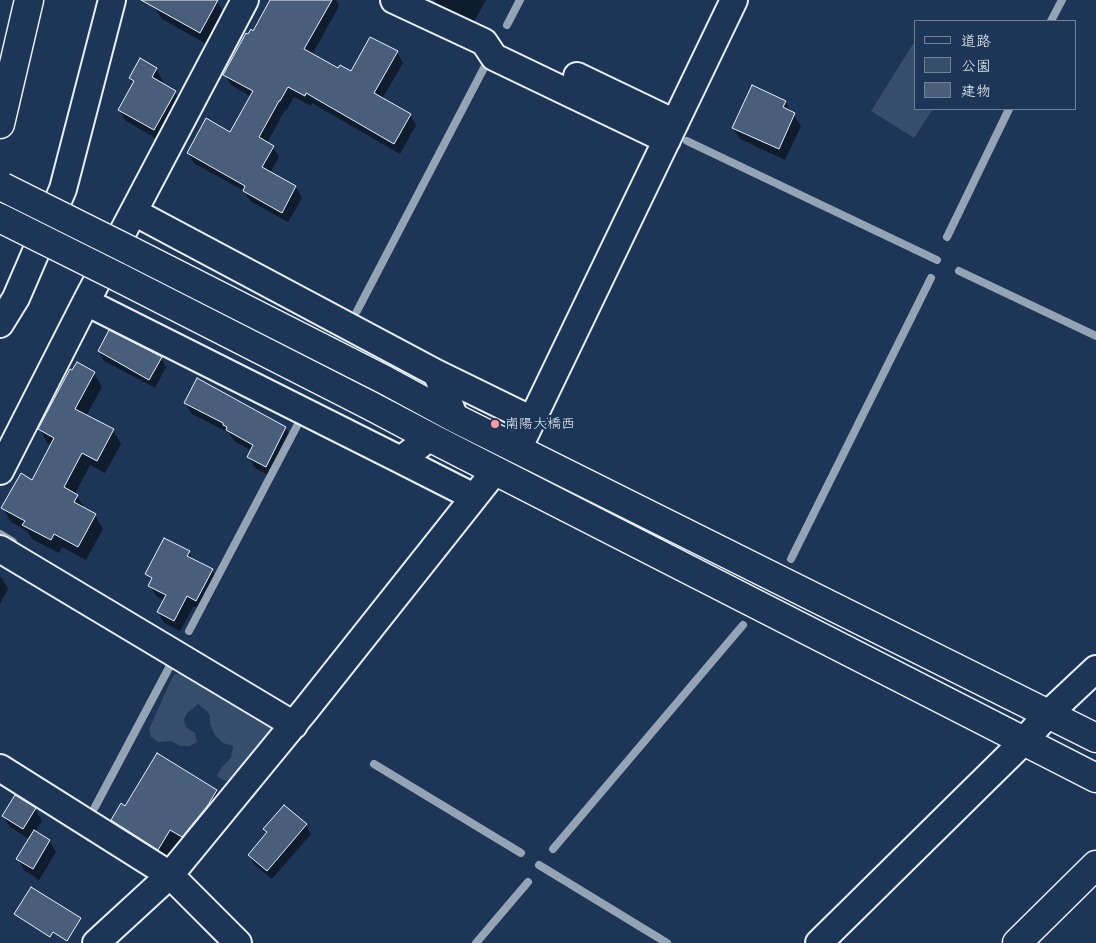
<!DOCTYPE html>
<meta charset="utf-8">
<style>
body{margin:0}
#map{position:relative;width:1096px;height:943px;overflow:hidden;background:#1d3557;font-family:"Comic Neue","Klee One",sans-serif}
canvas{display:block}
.legend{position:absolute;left:914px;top:20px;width:162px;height:90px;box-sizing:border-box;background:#1d3557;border:1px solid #6e8097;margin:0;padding:6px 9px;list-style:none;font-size:15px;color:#e8f1f8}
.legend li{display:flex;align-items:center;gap:10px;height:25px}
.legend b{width:25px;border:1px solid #6e8097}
</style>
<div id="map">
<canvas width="1096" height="943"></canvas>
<ul class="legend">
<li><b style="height:6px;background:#1d3557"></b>道路</li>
<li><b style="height:14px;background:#374d6c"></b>公園</li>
<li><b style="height:14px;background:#495e7a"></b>建物</li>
</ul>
</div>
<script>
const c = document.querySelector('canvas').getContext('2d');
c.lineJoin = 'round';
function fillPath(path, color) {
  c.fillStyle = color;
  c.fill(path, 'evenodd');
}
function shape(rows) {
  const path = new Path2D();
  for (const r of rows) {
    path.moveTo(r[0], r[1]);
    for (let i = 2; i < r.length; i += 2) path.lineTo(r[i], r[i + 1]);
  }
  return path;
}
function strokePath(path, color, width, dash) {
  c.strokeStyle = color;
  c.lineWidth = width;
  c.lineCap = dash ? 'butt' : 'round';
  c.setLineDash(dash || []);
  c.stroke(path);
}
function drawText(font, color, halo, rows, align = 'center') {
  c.font = font + ' "Comic Neue","Klee One",sans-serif';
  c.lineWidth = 4.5;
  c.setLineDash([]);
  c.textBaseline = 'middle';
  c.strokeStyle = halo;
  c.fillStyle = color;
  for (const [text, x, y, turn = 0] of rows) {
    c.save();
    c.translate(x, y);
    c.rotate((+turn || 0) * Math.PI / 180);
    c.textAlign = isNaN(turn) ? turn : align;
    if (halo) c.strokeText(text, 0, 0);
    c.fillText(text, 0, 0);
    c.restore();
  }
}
fillPath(shape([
 [913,44,915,45,915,109,933,109,914,138,871,111],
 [183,671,266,722,272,730,232,779,225,781,217,776,221,768,231,758,233,746,223,743,215,735,210,724,210,716,208,712,198,704,187,713,184,720,186,727,195,733,197,742,190,746,180,746,171,741,158,742,151,737,149,729,171,680,174,675]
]), '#374d6c');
fillPath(shape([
 [160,0,215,0,217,1,223,12,206,44,162,19,155,8],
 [272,0,336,0,339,6,312,55,339,70,352,73,397,52,403,63,382,99,410,115,416,125,400,154,312,103,311,106,294,97,286,111,285,110,267,143,273,147,279,157,270,173,296,187,302,198,288,222,250,201,244,191,194,163,188,153,231,134,252,97,231,85,225,75,249,36,254,32],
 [434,0,486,0,472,25,438,6],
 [156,69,163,81,161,84,175,92,182,103,161,141,126,121,119,110,134,84,130,78],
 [785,102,801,126,785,160,740,139,733,128],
 [99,351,161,358,166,367,155,388,104,361],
 [94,373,102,387,86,416,113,430,121,444,105,473,90,465,75,494,77,496,85,509,95,515,103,529,86,560,62,547,59,553,32,539,27,531,11,522,3,508,33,482,52,445,47,443,40,429],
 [198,380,286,428,292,439,272,477,255,468,249,457,252,451,234,441,229,433,192,414,185,403],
 [189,552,194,561,212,570,218,581,202,611,194,606,180,631,164,623,158,612,164,601,156,596,150,585,152,582,147,574],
 [0,577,2,578,8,589,0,604],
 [158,755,216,791,225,806,166,863,121,835,112,820,125,807],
 [15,797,35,809,42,821,35,832,50,841,56,852,39,880,24,870,18,859,29,839,10,827,3,816],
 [306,825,311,834,272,879,254,864,249,855,267,834,265,829]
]), '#0007');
strokePath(shape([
 [1051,21,1062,0],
 [507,25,520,0],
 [687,141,937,260],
 [947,237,1009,109],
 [959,271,1096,336],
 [357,311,485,66],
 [0,534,13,542],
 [791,559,931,278],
 [189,631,297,426],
 [374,764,521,853],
 [95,807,172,662],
 [553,849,743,625],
 [539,865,667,943],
 [476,943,528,882]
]), '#95a4b5', 8);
const building = shape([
 [141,0,218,0,200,33,141,0],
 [270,0,332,0,304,49,338,68,340,65,351,71,370,37,398,51,374,93,411,114,394,144,306,93,305,96,288,87,280,101,279,101,259,137,274,146,262,167,296,186,282,213,243,191,245,186,187,153,206,118,230,132,253,91,223,75,246,33,248,34,251,29,253,31,270,0],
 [140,58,157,68,152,77,176,91,154,130,118,110,134,81,129,78,140,58],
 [752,85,786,101,783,107,795,113,779,149,732,128,752,85],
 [109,330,162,357,149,380,98,351,109,330],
 [77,362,95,372,75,409,114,429,97,461,82,453,64,487,78,495,74,502,96,514,78,547,54,534,51,540,22,525,25,521,1,508,21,473,32,480,54,438,38,429,70,369,72,370,77,362],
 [197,378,286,427,266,467,247,457,253,445,226,430,227,427,223,425,223,423,184,403,197,378],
 [164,538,190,551,187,556,213,569,196,601,187,596,174,621,157,612,166,595,148,586,152,578,145,574,164,538],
 [157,753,217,790,208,805,182,837,170,830,158,850,111,820,121,803,125,806,157,753],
 [15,795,36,808,23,829,2,816,15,795],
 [284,805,307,824,267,871,248,855,267,832,263,829,284,805],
 [34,830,50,840,33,869,16,859,34,830],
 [31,887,81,918,67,941,53,932,50,937,14,914,31,887]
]);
fillPath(building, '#495e7a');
strokePath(building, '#e8f1f8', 1);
const street = shape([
 [394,0,484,42,494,57,667,140],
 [577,76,675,123],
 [134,212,436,373,447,398,455,418],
 [86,302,401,460,430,437],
 [0,324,16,298,63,189,112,0],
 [436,373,532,420],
 [518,449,734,0],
 [401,460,474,497],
 [0,471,86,302,245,0],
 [0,549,294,725],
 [0,768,170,875,238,943],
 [96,943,170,875,307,708,495,471],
 [819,943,1024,741,1048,714,1096,669]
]);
const secondary = shape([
 [0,124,29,0],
 [131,251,385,380,455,418,1096,738],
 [118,277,371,406,441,443,1096,778],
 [1017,943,1096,865]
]);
strokePath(street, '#e8f1f8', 30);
strokePath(secondary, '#e8f1f8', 31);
strokePath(street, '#1d3557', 26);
strokePath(secondary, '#1d3557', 28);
const secondaryBridge = shape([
 [3,187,131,251],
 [0,218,118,277]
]);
strokePath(secondaryBridge, '#e8f1f8', 31, []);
strokePath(secondaryBridge, '#1d3557', 28);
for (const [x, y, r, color] of [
 [495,424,5,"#ff9aa2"]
]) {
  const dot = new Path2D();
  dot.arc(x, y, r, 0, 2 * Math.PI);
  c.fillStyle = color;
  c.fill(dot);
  strokePath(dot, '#1d3557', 2);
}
drawText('14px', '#e8f1f8', '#1d3557', [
 ["南陽大橋西",505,424]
], 'left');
</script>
